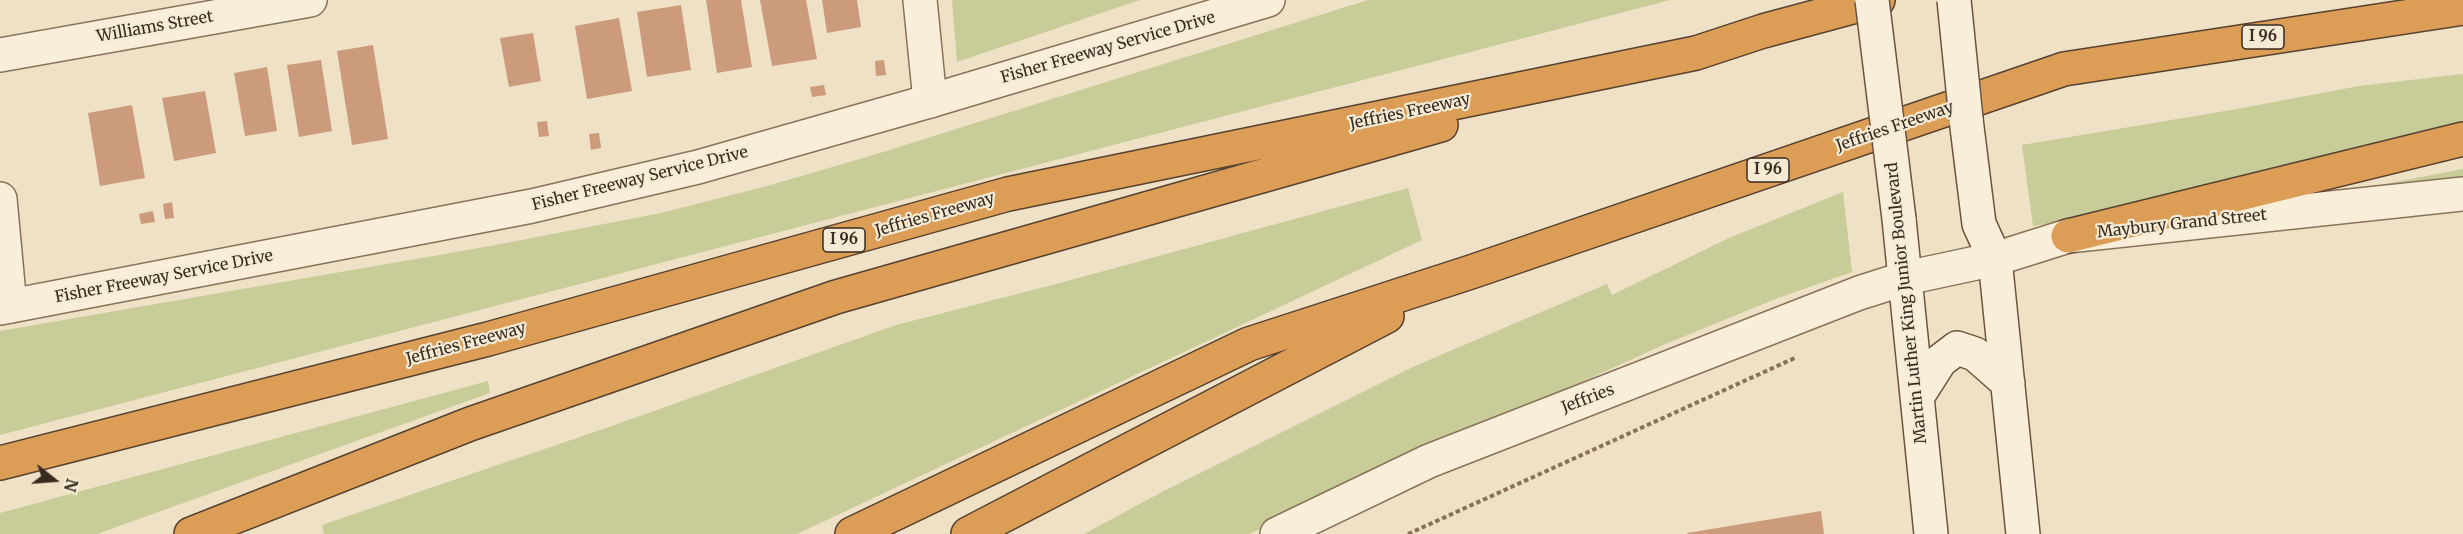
<!DOCTYPE html>
<style>
body{margin:0}
#map{position:relative;width:2463px;height:534px;overflow:hidden;background:#eee1c5;font-family:Merriweather,serif}
canvas{display:block}
.north{position:absolute;left:24px;top:450px;width:60px;height:60px;-webkit-text-stroke:4px #f5ebd5;paint-order:stroke;rotate:107deg;font-size:16px;font-weight:700;line-height:24px;text-align:center;color:#392b1f}
.north::after{content:'';display:block;margin:auto;width:21px;height:27px;background:#392b1f;clip-path:polygon(50% 0,100% 100%,50% 72%,0 100%)}
</style>
<div id="map">
<canvas width="2463" height="534"></canvas>
<div class="north">N</div>
</div>
<script>
const c = document.querySelector('canvas').getContext('2d');
c.lineJoin = 'round';
function fillPath(path, color) {
  c.fillStyle = color;
  c.fill(path, 'evenodd');
}
function shape(rows) {
  const path = new Path2D();
  for (const r of rows) {
    path.moveTo(r[0], r[1]);
    for (let i = 2; i < r.length; i += 2) path.lineTo(r[i], r[i + 1]);
  }
  return path;
}
function strokePath(path, color, width, dash) {
  c.strokeStyle = color;
  c.lineWidth = width;
  c.lineCap = dash ? 'butt' : 'round';
  c.setLineDash(dash || []);
  c.stroke(path);
}
function drawText(font, color, halo, rows, align = 'center') {
  c.font = font + ' Merriweather,serif';
  c.lineWidth = 4.5;
  c.setLineDash([]);
  c.textBaseline = 'middle';
  c.strokeStyle = halo;
  c.fillStyle = color;
  for (const [text, x, y, turn = 0] of rows) {
    c.save();
    c.translate(x, y);
    c.rotate((+turn || 0) * Math.PI / 180);
    c.textAlign = isNaN(turn) ? turn : align;
    if (halo) c.strokeText(text, 0, 0);
    c.fillText(text, 0, 0);
    c.restore();
  }
}
fillPath(shape([
 [952,0,1140,0,957,62],
 [1368,0,1670,0,0,435,0,331,485,247,661,213,767,186,870,156],
 [2463,74,2463,129,2118,213,2033,226,2022,145,2237,109,2359,86],
 [2463,169,2463,183,2370,188,2374,186],
 [1408,188,1422,240,797,534,324,534,322,525,606,428,896,325,1060,283],
 [1843,192,1852,272,1778,298,1663,345,1249,534,1084,534,1162,492,1415,366,1607,284,1612,295,1729,238],
 [488,381,490,393,97,534,0,534,0,513]
]), '#c8cc99');
fillPath(shape([
 [706,0,741,0,752,67,717,73],
 [760,0,806,0,817,59,772,66],
 [822,0,857,0,861,27,827,33],
 [681,5,691,70,647,77,637,12],
 [619,18,632,91,587,99,575,26],
 [533,33,541,81,509,87,500,38],
 [373,45,388,139,352,145,337,51],
 [321,60,332,131,299,137,287,65],
 [884,60,886,75,876,76,875,61],
 [267,67,277,131,245,136,234,73],
 [824,85,826,95,812,97,810,87],
 [205,91,216,153,174,161,162,98],
 [132,105,145,178,100,186,88,113],
 [547,121,549,136,539,137,537,122],
 [599,133,601,148,591,150,589,134],
 [172,202,174,218,165,219,163,204],
 [153,211,155,222,141,224,139,214],
 [1821,511,1824,534,1687,534,1687,533]
]), '#cc9b7b');
const minor = shape([
 [920,0,930,101],
 [0,55,310,0],
 [0,199,10,306]
]);
const tertiary = shape([
 [0,308,532,206,698,167,930,101,1268,0],
 [1277,534,1429,461,1859,293,1906,278,1995,259,2068,236,2463,194]
]);
const secondary = shape([
 [1966,119,1979,224,1995,259,2023,534],
 [1899,219,1931,534],
 [1917,397,1940,361,1957,348,1975,354,2008,383]
]);
const motorway = shape([
 [2068,236,2463,139],
 [0,463,488,339,1008,194,1696,53,1763,31,1878,0],
 [191,534,470,424,836,297,1441,125],
 [852,534,1249,344,1471,272,2064,69,2463,8],
 [968,534,1387,316]
]);
strokePath(minor, '#89725b', 36);
strokePath(tertiary, '#89725b', 36);
strokePath(secondary, '#6b543e', 36);
strokePath(motorway, '#57412f', 36);
strokePath(shape([
 [1408,534,1797,357]
]), '#89725b', 4, [4.5, 3]);
strokePath(minor, '#f9eed9', 33);
strokePath(tertiary, '#f9eed9', 33);
strokePath(secondary, '#f9eed9', 33);
strokePath(motorway, '#dc9e57', 33);
const secondaryBridge = shape([
 [1872,0,1899,219],
 [1954,0,1966,119]
]);
strokePath(secondaryBridge, '#6b543e', 36, []);
strokePath(secondaryBridge, '#f9eed9', 33);
for (const [x, y, w] of [
 [2263,37,42],
 [1768,170,42],
 [844,240,42]
]) {
  const box = new Path2D();
  box.roundRect(x - w / 2, y - 12, w, 24, 4.5);
  c.fillStyle = '#f5ebd5';
  c.fill(box);
  strokePath(box, '#392b1f', 1.5);
}
drawText('bold 15px', '#392b1f', null, [
 ["I 96",2263,37],
 ["I 96",1768,170],
 ["I 96",844,240]
]);
drawText('16px', '#392b1f', '#f5ebd5', [
 ["Williams Street",155,27,-10],
 ["Fisher Freeway Service Drive",1108,48,-16],
 ["Jeffries Freeway",1410,112,-12],
 ["Jeffries Freeway",1895,127,-19],
 ["Fisher Freeway Service Drive",640,179,-14],
 ["Jeffries Freeway",935,215,-16],
 ["Maybury Grand Street",2182,224,-6],
 ["Fisher Freeway Service Drive",164,277,-11],
 ["Martin Luther King Junior Boulevard",1907,303,-96],
 ["Jeffries Freeway",466,344,-15],
 ["Jeffries",1588,399,-21]
]);
</script>
